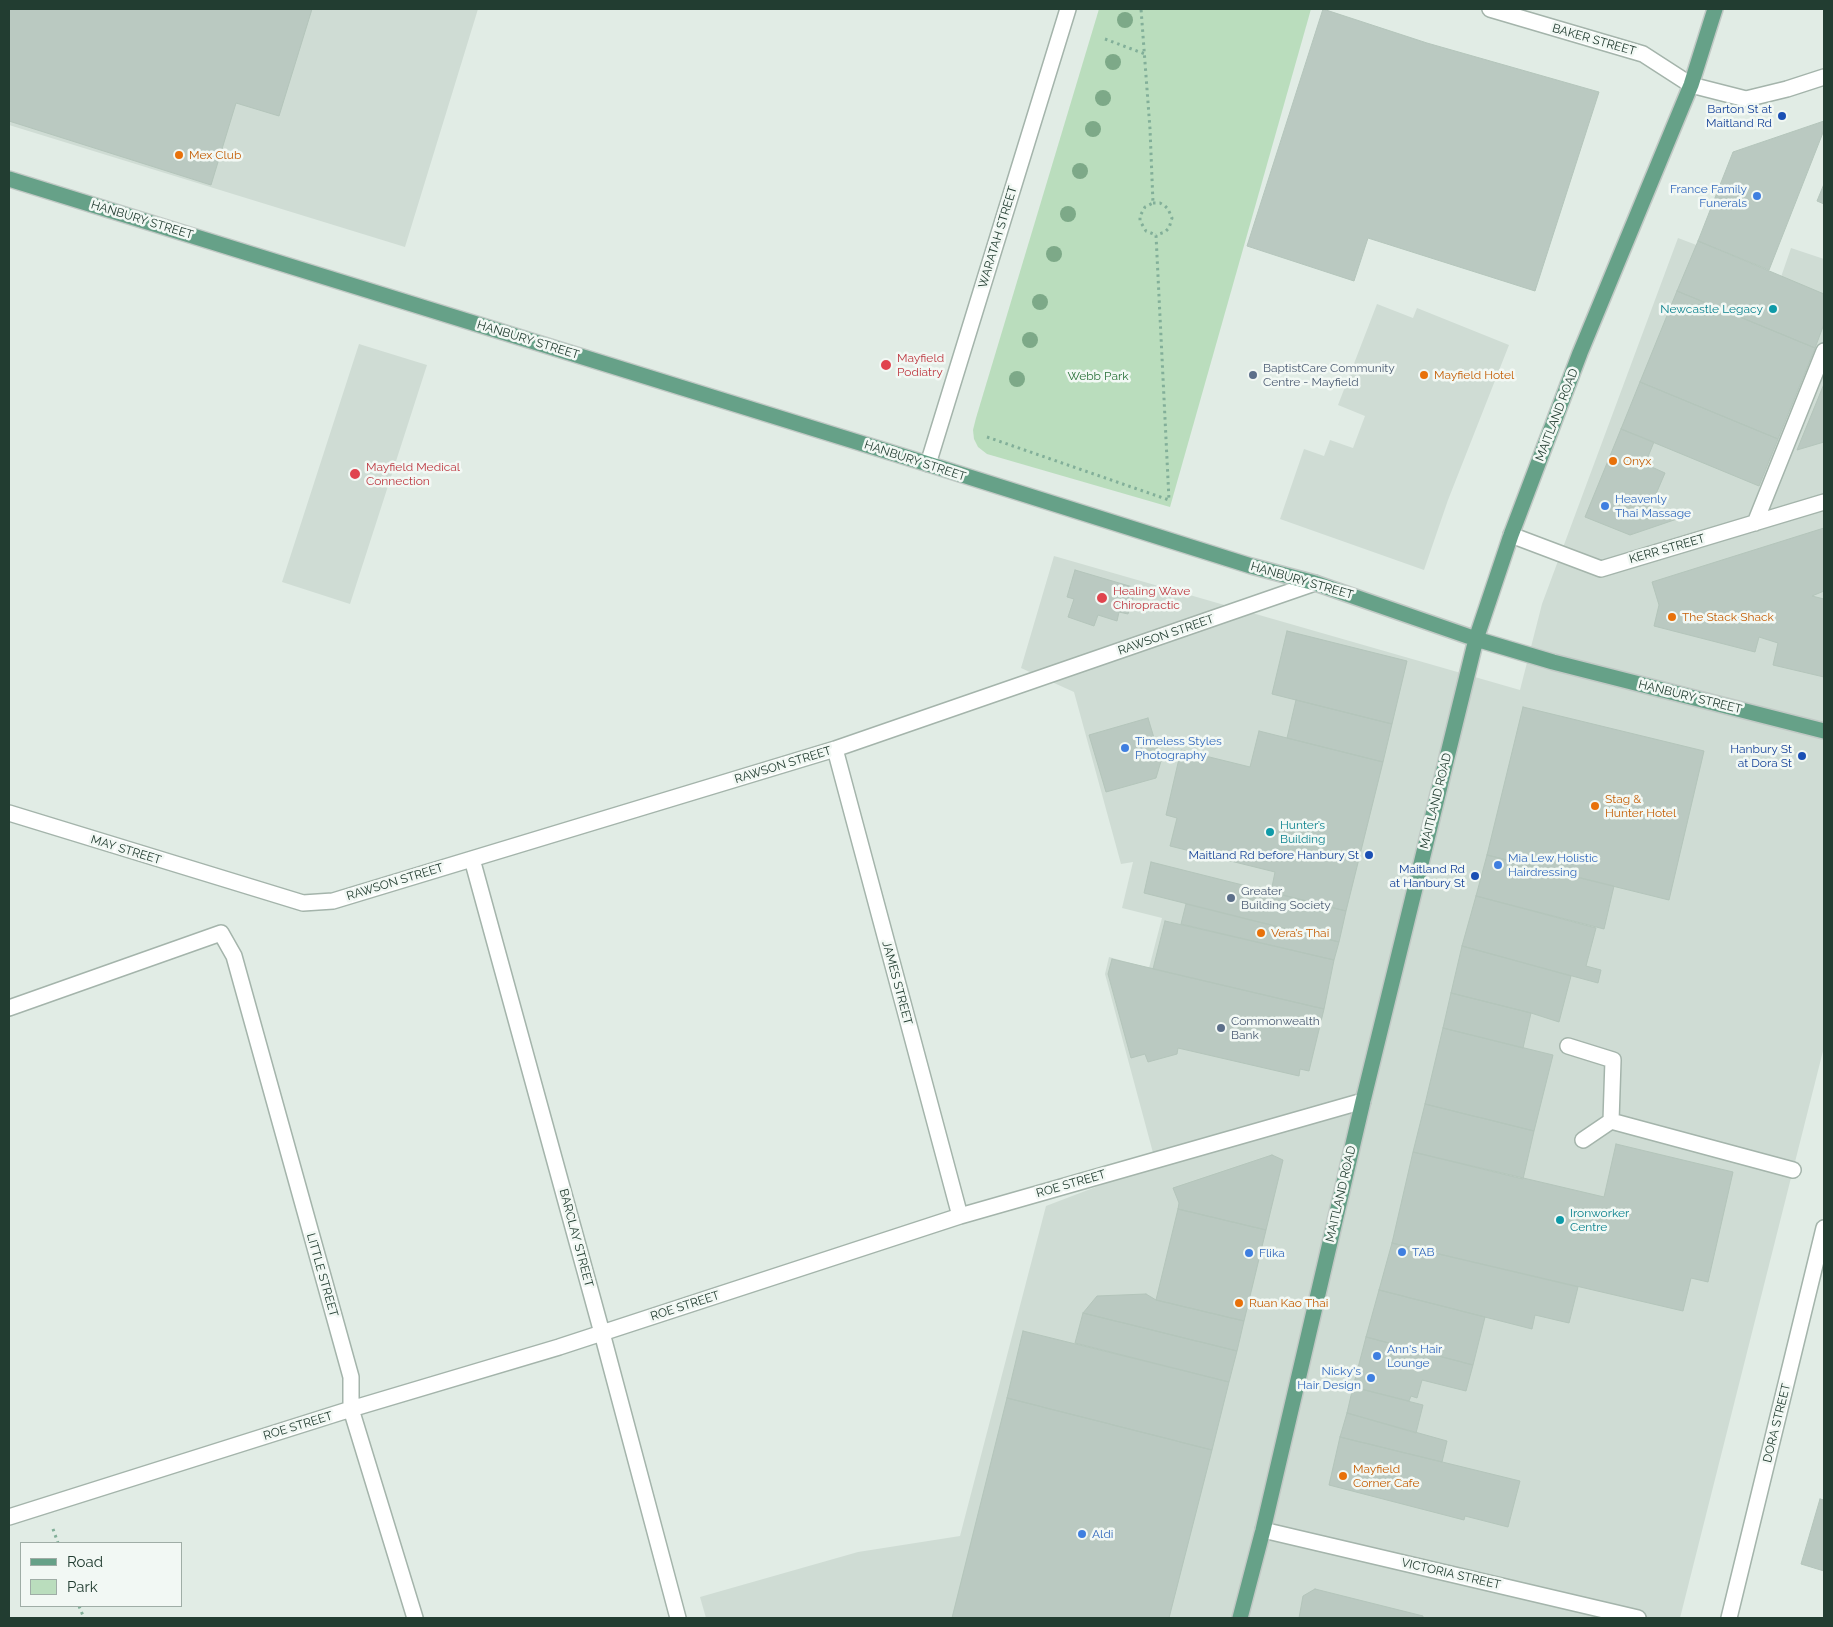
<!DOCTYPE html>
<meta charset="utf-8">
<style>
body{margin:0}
#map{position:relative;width:1833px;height:1627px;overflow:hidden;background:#e1ece5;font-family:Raleway,sans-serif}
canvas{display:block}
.frame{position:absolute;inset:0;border:10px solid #223d31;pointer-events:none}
.legend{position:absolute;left:20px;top:1542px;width:162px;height:65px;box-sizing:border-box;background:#f2f8f4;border:1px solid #9fada6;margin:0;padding:6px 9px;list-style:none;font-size:15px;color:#223d31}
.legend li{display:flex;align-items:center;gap:10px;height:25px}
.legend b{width:25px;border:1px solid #9fada6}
</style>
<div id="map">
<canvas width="1833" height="1627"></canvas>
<div class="frame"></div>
<ul class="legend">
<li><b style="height:6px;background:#66a188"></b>Road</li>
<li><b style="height:14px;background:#baddbd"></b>Park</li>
</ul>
</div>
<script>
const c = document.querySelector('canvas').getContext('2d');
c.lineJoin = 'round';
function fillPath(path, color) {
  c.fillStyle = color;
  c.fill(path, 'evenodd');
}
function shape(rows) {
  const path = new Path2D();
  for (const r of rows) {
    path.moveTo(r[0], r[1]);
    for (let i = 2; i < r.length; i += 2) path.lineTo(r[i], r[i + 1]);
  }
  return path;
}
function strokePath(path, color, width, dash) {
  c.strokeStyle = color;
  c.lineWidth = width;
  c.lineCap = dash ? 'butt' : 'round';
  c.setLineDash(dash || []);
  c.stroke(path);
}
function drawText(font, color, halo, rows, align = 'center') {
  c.font = font + ' Raleway,sans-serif';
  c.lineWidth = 5;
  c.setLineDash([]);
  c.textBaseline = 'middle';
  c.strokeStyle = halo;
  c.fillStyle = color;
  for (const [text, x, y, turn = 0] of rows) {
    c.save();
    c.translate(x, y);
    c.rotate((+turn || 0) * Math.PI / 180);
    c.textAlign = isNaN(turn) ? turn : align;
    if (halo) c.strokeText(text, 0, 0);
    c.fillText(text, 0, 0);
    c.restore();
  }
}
fillPath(shape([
 [9,9,478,9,405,247,9,125],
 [1678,238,1781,277,1791,248,1824,259,1824,1047,1680,1618,706,1618,700,1597,858,1552,960,1536,1046,1206,1156,1164,1105,974,1109,957,1149,968,1162,918,1122,908,1133,862,1121,864,1074,692,1021,668,1054,556,1520,690,1542,604],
 [1377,304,1413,318,1417,308,1509,345,1448,500,1424,570,1280,519,1304,449,1324,456,1330,440,1353,448,1365,416,1338,405],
 [359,344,427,365,350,604,282,582]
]), '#cfdcd4');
fillPath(shape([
 [1099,9,1311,9,1170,507,987,454,978,447,974,439,973,430,976,418]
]), '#baddbd');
const building = shape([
 [9,9,312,9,279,116,236,103,211,185,9,121,9,9],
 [1323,9,1427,43,1599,92,1535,291,1368,238,1354,281,1247,246,1323,9],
 [1824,121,1824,130,1769,270,1698,241,1733,152,1824,121],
 [1824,184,1824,204,1817,201,1824,184],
 [1698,241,1824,294,1824,324,1815,348,1677,291,1698,241],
 [1677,291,1815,348,1778,439,1640,382,1677,291],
 [1640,382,1778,439,1759,486,1621,429,1640,382],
 [1824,384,1824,442,1797,450,1824,384],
 [1621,429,1654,442,1645,464,1665,473,1650,508,1677,519,1630,535,1585,517,1621,429],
 [1824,528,1824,591,1812,596,1824,599,1824,677,1773,665,1778,643,1759,637,1755,652,1654,626,1659,605,1652,582,1824,528],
 [1075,570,1136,588,1128,614,1119,612,1117,621,1098,615,1094,626,1068,617,1074,599,1067,597,1075,570],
 [1287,631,1407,661,1392,724,1272,694,1287,631],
 [1296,700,1392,724,1383,762,1287,738,1296,700],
 [1523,707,1704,751,1669,900,1487,855,1523,707],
 [1148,718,1161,761,1156,778,1106,792,1089,735,1148,718],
 [1259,731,1383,762,1346,911,1271,892,1275,872,1170,846,1177,818,1166,815,1181,750,1250,767,1259,731],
 [1487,855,1614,886,1604,929,1476,896,1487,855],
 [1151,862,1346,911,1339,942,1144,893,1151,862],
 [1476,896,1596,928,1586,966,1601,970,1598,983,1462,946,1476,896],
 [1186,904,1339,942,1334,960,1181,924,1186,904],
 [1165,921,1334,960,1324,1009,1153,969,1165,921],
 [1462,946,1571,976,1559,1022,1531,1013,1451,993,1462,946],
 [1112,959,1324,1009,1309,1071,1300,1069,1299,1076,1178,1048,1177,1054,1148,1062,1145,1054,1131,1058,1108,974,1112,959],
 [1451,993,1531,1013,1523,1048,1443,1028,1451,993],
 [1443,1028,1553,1055,1534,1131,1425,1104,1443,1028],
 [1425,1104,1534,1131,1523,1179,1413,1152,1425,1104],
 [1616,1144,1733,1172,1708,1282,1691,1278,1683,1311,1392,1243,1413,1152,1604,1197,1616,1144],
 [1272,1155,1283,1160,1266,1230,1178,1209,1179,1203,1173,1188,1272,1155],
 [1178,1209,1266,1230,1244,1321,1156,1300,1178,1209],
 [1392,1243,1578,1287,1569,1323,1535,1315,1532,1329,1379,1290,1392,1243],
 [1379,1290,1485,1317,1473,1365,1366,1337,1379,1290],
 [1146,1294,1156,1300,1244,1321,1237,1351,1083,1313,1097,1296,1146,1294],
 [1083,1313,1237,1351,1229,1382,1075,1343,1083,1313],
 [1023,1331,1229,1382,1212,1450,1007,1398,1023,1331],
 [1366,1337,1473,1365,1466,1391,1422,1380,1417,1398,1411,1396,1409,1401,1353,1387,1366,1337],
 [1353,1387,1423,1405,1416,1433,1347,1413,1353,1387],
 [1007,1398,1212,1450,1169,1618,952,1618,1007,1398],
 [1347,1413,1447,1441,1442,1462,1340,1437,1347,1413],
 [1340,1437,1520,1481,1508,1527,1465,1516,1464,1520,1329,1485,1340,1437],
 [1820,1499,1824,1500,1824,1571,1801,1564,1820,1499],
 [1315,1589,1423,1616,1423,1618,1299,1618,1303,1596,1315,1589]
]);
fillPath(building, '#bac9c1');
strokePath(building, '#b4c5bb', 1);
const minor = shape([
 [1490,9,1643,54,1691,85,1746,99,1787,89,1824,77],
 [928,464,1068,9],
 [1755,523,1824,351],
 [1511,535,1601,569,1824,502],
 [835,749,960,1216],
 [9,813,303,903,333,901,835,749,1315,583],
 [472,859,602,1333,678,1618],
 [9,1008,221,933,234,956,351,1377,351,1409,415,1618],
 [1568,1046,1613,1060,1611,1121,1793,1170],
 [1583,1140,1611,1121],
 [9,1517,351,1409,559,1347,960,1216,1363,1101],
 [1263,1530,1638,1618],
 [1729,1618,1824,1228]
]);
const major = shape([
 [9,179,928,464,1251,566,1315,583,1476,639,1553,662,1824,731],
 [1240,1618,1263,1530,1363,1101,1476,639,1511,535,1580,353,1691,85,1715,9]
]);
strokePath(minor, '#a4b4ab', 18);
strokePath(major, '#c1c9c5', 18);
strokePath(shape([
 [1105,39,1145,54],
 [1153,203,1160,203,1165,206,1168,209,1172,218,1169,228,1165,232,1156,235],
 [987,437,1169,500,1156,235,1146,231,1140,221,1140,216,1145,207,1153,203,1150,129,1141,9],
 [53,1529,58,1543],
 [79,1606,84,1618]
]), '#82af99', 3, [2.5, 4]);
strokePath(minor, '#fff', 15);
strokePath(major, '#66a188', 15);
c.fillStyle = '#7da988';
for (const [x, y] of [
 [1125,20],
 [1113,62],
 [1103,98],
 [1093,129],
 [1080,171],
 [1068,214],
 [1054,254],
 [1040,302],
 [1030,340],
 [1017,379]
]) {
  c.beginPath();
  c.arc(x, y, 8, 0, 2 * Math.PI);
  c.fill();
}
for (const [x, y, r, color] of [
 [1782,116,5,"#1a4fb4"],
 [179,155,5,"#e8710a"],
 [1757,196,5,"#3f7fe0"],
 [1773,309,5,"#0f9aa8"],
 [886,365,6,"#e0444e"],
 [1253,375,5,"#5c6f8a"],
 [1424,375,5,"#e8710a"],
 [1613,461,5,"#e8710a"],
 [355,474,6,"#e0444e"],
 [1605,506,5,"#3f7fe0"],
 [1102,598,6,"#e0444e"],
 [1672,617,5,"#e8710a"],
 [1125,748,5,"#3f7fe0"],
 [1802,756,5,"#1a4fb4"],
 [1595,806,5,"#e8710a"],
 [1270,832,5,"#0f9aa8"],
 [1369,855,5,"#1a4fb4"],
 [1498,865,5,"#3f7fe0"],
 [1475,876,5,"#1a4fb4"],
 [1231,898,5,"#5c6f8a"],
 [1261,933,5,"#e8710a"],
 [1221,1028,5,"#5c6f8a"],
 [1560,1220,5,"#0f9aa8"],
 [1402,1252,5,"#3f7fe0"],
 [1249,1253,5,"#3f7fe0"],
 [1239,1303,5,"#e8710a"],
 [1377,1356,5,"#3f7fe0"],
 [1371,1378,5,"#3f7fe0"],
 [1343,1476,5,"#e8710a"],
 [1082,1534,5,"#3f7fe0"]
]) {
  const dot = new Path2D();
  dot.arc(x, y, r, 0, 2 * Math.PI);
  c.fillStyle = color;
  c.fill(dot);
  strokePath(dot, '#f2f8f4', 2);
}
drawText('12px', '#223d31', '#f2f8f4', [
 ["BAKER STREET",1594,40,16],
 ["HANBURY STREET",142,220,17],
 ["WARATAH STREET",998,237,-73],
 ["HANBURY STREET",528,340,17],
 ["MAITLAND ROAD",1557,415,-69],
 ["HANBURY STREET",915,461,18],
 ["KERR STREET",1667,549,-16],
 ["HANBURY STREET",1302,581,16],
 ["RAWSON STREET",1166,635,-19],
 ["HANBURY STREET",1690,697,14],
 ["RAWSON STREET",783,765,-17],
 ["MAITLAND ROAD",1436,801,-76],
 ["MAY STREET",126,850,17],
 ["RAWSON STREET",395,882,-17],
 ["JAMES STREET",897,983,75],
 ["ROE STREET",1071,1184,-16],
 ["MAITLAND ROAD",1341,1194,-77],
 ["BARCLAY STREET",576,1238,75],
 ["LITTLE STREET",322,1275,74],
 ["ROE STREET",685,1306,-18],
 ["DORA STREET",1777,1423,-76],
 ["ROE STREET",298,1426,-17],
 ["VICTORIA STREET",1451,1574,13]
]);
drawText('12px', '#164399', '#f2f8f4', [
 ["Barton St at",1772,109],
 ["Maitland Rd",1772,123],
 ["Hanbury St",1792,749],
 ["at Dora St",1792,763],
 ["Maitland Rd before Hanbury St",1359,855],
 ["Maitland Rd",1465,869],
 ["at Hanbury St",1465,883]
], 'right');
drawText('12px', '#c56008', '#f2f8f4', [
 ["Mex Club",189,155],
 ["Mayfield Hotel",1434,375],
 ["Onyx",1623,461],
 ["The Stack Shack",1682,617],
 ["Stag &",1605,799],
 ["Hunter Hotel",1605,813],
 ["Vera’s Thai",1271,933],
 ["Ruan Kao Thai",1249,1303],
 ["Mayfield",1353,1469],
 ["Corner Cafe",1353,1483]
], 'left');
drawText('12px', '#366cbe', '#f2f8f4', [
 ["France Family",1747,189,"right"],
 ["Funerals",1747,203,"right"],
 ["Heavenly",1615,499],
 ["Thai Massage",1615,513],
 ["Timeless Styles",1135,741],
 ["Photography",1135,755],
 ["Mia Lew Holistic",1508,858],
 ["Hairdressing",1508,872],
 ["TAB",1412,1252],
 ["Flika",1259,1253],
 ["Ann's Hair",1387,1349],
 ["Lounge",1387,1363],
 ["Nicky's",1361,1371,"right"],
 ["Hair Design",1361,1385,"right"],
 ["Aldi",1092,1534]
], 'left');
drawText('12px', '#0d838f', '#f2f8f4', [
 ["Newcastle Legacy",1763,309,"right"],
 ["Hunter’s",1280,825],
 ["Building",1280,839],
 ["Ironworker",1570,1213],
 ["Centre",1570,1227]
], 'left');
drawText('12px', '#be3a42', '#f2f8f4', [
 ["Mayfield",897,358],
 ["Podiatry",897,372],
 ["Mayfield Medical",366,467],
 ["Connection",366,481],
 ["Healing Wave",1113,591],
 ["Chiropractic",1113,605]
], 'left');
drawText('12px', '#4e5e75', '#f2f8f4', [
 ["BaptistCare Community",1263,368],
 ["Centre - Mayfield",1263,382],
 ["Greater",1241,891],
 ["Building Society",1241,905],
 ["Commonwealth",1231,1021],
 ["Bank",1231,1035]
], 'left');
drawText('12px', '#2c733b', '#f2f8f4', [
 ["Webb Park",1098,376]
]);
</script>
